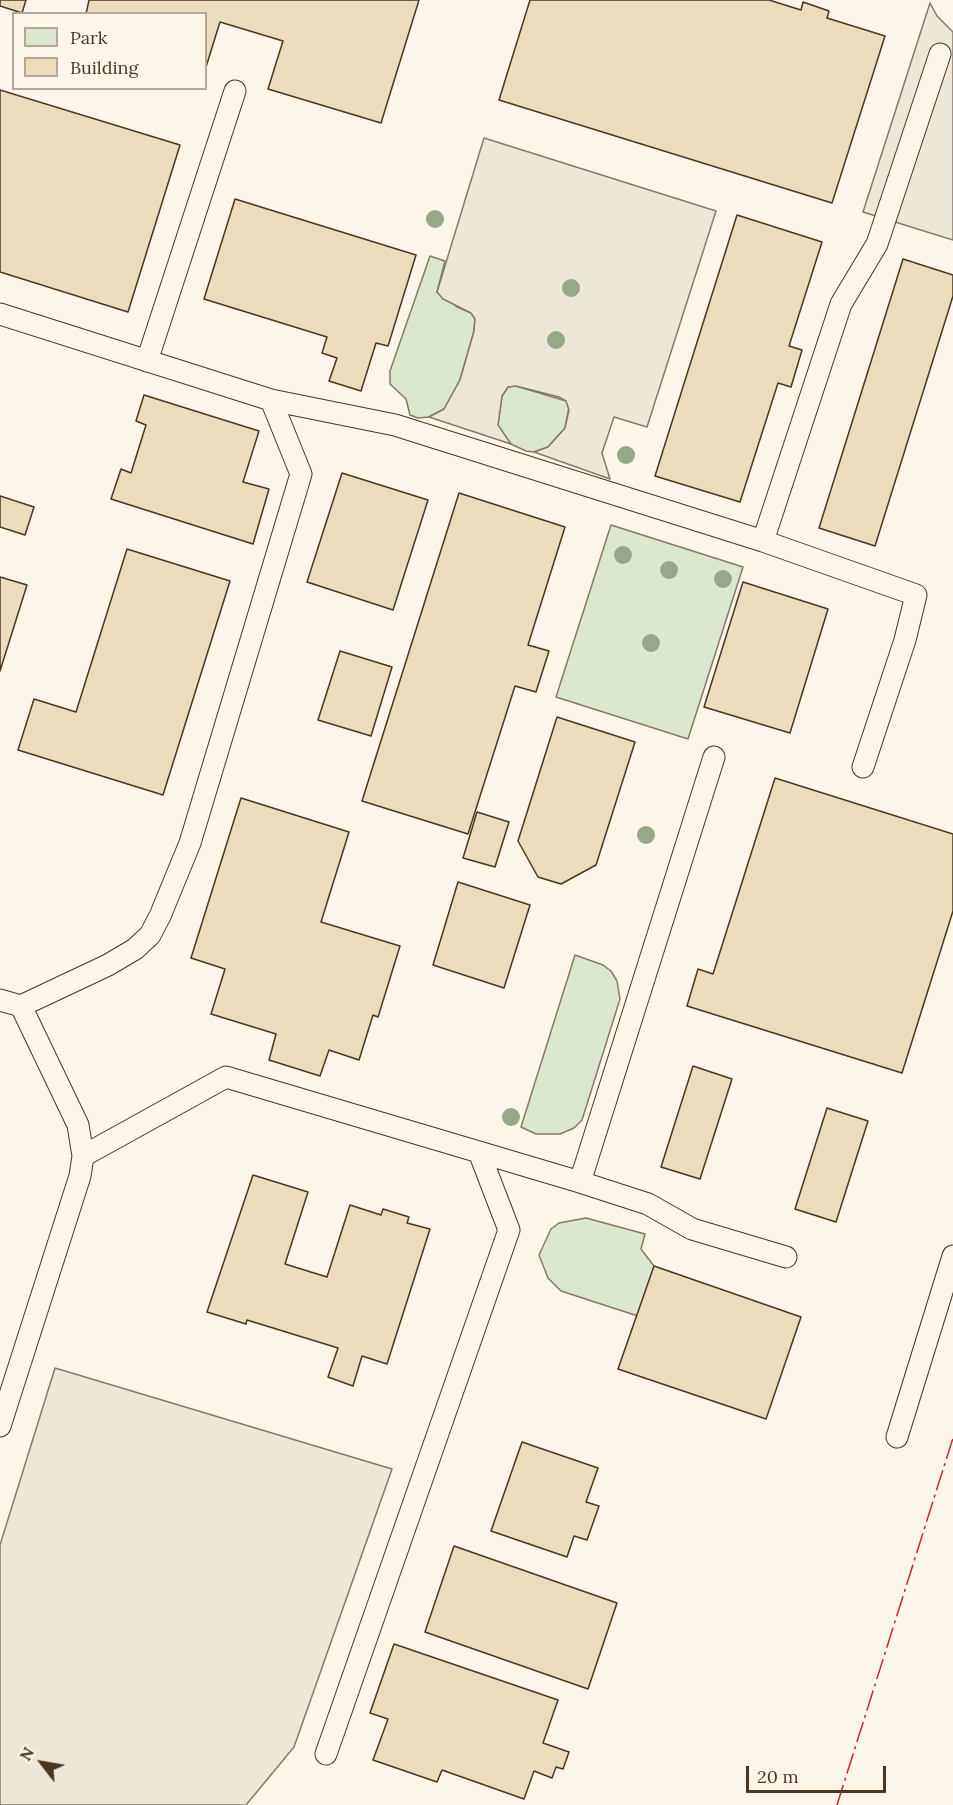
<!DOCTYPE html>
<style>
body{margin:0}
#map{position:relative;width:953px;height:1805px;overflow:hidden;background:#fbf6e9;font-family:Lora,serif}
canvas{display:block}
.legend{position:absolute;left:12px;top:12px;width:195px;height:78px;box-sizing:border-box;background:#fbf6e9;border:2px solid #b4a999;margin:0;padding:8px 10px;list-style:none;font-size:18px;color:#4a3520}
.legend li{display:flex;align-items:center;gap:12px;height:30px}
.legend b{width:30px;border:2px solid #b4a999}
.north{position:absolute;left:12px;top:1733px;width:60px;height:60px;-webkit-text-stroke:4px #fbf6e9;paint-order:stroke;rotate:301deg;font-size:16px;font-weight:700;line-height:24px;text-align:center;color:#4a3520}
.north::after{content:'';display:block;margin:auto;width:21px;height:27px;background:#4a3520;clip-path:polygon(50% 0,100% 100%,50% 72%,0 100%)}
.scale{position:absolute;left:746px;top:1766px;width:140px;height:27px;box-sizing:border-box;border:3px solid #4a3520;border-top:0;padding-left:8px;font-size:18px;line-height:21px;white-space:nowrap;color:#4a3520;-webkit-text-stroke:4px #fbf6e9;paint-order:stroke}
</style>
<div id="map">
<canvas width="953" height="1805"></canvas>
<ul class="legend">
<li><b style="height:16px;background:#dce7d0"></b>Park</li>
<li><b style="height:16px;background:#ecdcbc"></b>Building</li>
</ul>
<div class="north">N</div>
<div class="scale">20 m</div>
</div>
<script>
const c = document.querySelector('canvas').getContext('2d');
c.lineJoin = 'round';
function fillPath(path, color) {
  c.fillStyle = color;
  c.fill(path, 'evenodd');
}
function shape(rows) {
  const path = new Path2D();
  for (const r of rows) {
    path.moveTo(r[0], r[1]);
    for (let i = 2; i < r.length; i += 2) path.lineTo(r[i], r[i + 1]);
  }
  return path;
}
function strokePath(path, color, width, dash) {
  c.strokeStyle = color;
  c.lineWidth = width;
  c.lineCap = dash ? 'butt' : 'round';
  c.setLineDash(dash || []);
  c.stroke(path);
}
const green = shape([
 [430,256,445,261,437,292,457,307,471,313,475,319,474,331,460,380,444,409,429,417,418,418,410,415,406,399,390,384,390,371,430,256],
 [516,386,566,401,569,407,565,428,548,447,534,452,526,451,511,444,503,436,498,425,502,396,508,387,516,386],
 [611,525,743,567,688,739,556,697,611,525],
 [575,955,603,965,611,971,617,981,620,999,582,1120,574,1128,560,1134,536,1134,521,1127,575,955],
 [586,1218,645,1234,641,1249,660,1274,647,1319,561,1291,548,1278,539,1255,551,1229,559,1223,586,1218]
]);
fillPath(green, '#dce7d0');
strokePath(green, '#887966', 1.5);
const parking = shape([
 [930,3,937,16,953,32,953,240,863,212,930,3],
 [484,138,716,211,647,427,614,417,602,453,610,479,534,452,548,447,565,428,569,410,566,401,559,397,516,386,508,387,502,396,498,425,511,444,429,417,444,409,460,380,474,331,475,319,471,313,443,299,437,292,484,138],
 [55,1368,392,1469,294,1747,246,1805,0,1805,0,1545,55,1368]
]);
fillPath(parking, '#ede7d9');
strokePath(parking, '#887966', 1.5);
const building = shape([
 [0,0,26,0,22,13,0,6,0,0],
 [89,0,419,0,381,123,268,89,283,41,220,22,206,67,206,14,86,14,89,0],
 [530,0,769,0,801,10,803,2,829,11,827,18,885,36,832,203,499,100,530,0],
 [0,90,180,145,128,312,0,272,0,90],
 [235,199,416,255,388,346,376,343,361,391,329,381,337,358,322,353,327,337,204,299,235,199],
 [737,215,822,242,789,346,802,350,791,387,778,383,740,502,655,476,737,215],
 [903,259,953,275,953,296,875,546,819,528,903,259],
 [144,395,259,431,243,482,269,489,253,544,111,499,121,469,131,473,146,425,136,421,144,395],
 [342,473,428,500,393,610,307,582,342,473],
 [459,493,565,527,528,645,549,651,536,692,515,686,468,834,362,801,459,493],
 [0,496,34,507,25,535,0,527,0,496],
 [127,549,230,581,163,795,18,750,34,699,76,712,127,549],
 [0,577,27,585,0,671,0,577],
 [743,582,828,609,790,733,704,707,743,582],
 [340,651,392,667,371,736,318,720,340,651],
 [557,717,635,742,596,865,561,884,538,877,518,841,557,717],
 [775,778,953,834,953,911,902,1073,687,1006,698,969,713,974,775,778],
 [241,798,349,832,321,922,400,946,378,1017,373,1015,359,1060,329,1050,320,1076,269,1060,276,1034,211,1014,225,969,191,958,241,798],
 [477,812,509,822,495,867,463,858,477,812],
 [458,882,530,905,504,988,433,965,458,882],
 [693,1066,732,1079,700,1179,661,1167,693,1066],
 [827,1108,868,1121,836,1222,795,1209,827,1108],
 [253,1175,308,1192,285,1264,327,1277,350,1205,381,1215,383,1209,409,1217,407,1223,430,1229,387,1364,362,1356,353,1386,328,1377,338,1348,247,1320,246,1324,207,1312,253,1175],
 [654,1266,801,1317,766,1419,618,1369,654,1266],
 [522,1442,598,1468,586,1502,599,1506,587,1540,574,1536,567,1557,491,1531,522,1442],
 [454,1546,617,1603,588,1689,425,1632,454,1546],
 [394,1644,558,1700,543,1743,569,1752,563,1769,556,1767,552,1778,534,1771,524,1799,442,1770,437,1782,373,1760,388,1719,370,1713,394,1644]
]);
fillPath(building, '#ecdcbc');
strokePath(building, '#4a3520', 1.5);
const service = shape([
 [0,314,271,400,301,474,190,843,160,916,150,935,135,949,108,965,21,1006],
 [147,361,235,91],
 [271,400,395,425,763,541,916,595,905,640,863,767],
 [763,541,841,304,877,244,940,54],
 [0,1000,21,1006,78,1125,83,1156,80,1176,0,1426],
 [479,1152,580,1182,714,757],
 [83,1156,226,1077,479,1152,509,1230,326,1754],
 [580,1182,648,1204,692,1229,786,1257],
 [897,1437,953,1256]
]);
strokePath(service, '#4a3520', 23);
strokePath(service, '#fbf6e9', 21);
strokePath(shape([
 [837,1805,953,1438]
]), '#c62828', 1.5, [21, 4.5, 3, 4.5]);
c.fillStyle = '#96a887';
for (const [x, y] of [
 [435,219],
 [571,288],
 [556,340],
 [626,455],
 [623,555],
 [669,570],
 [723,579],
 [651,643],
 [646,835],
 [511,1117]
]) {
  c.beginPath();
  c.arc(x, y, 9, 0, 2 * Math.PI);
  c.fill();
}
</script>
